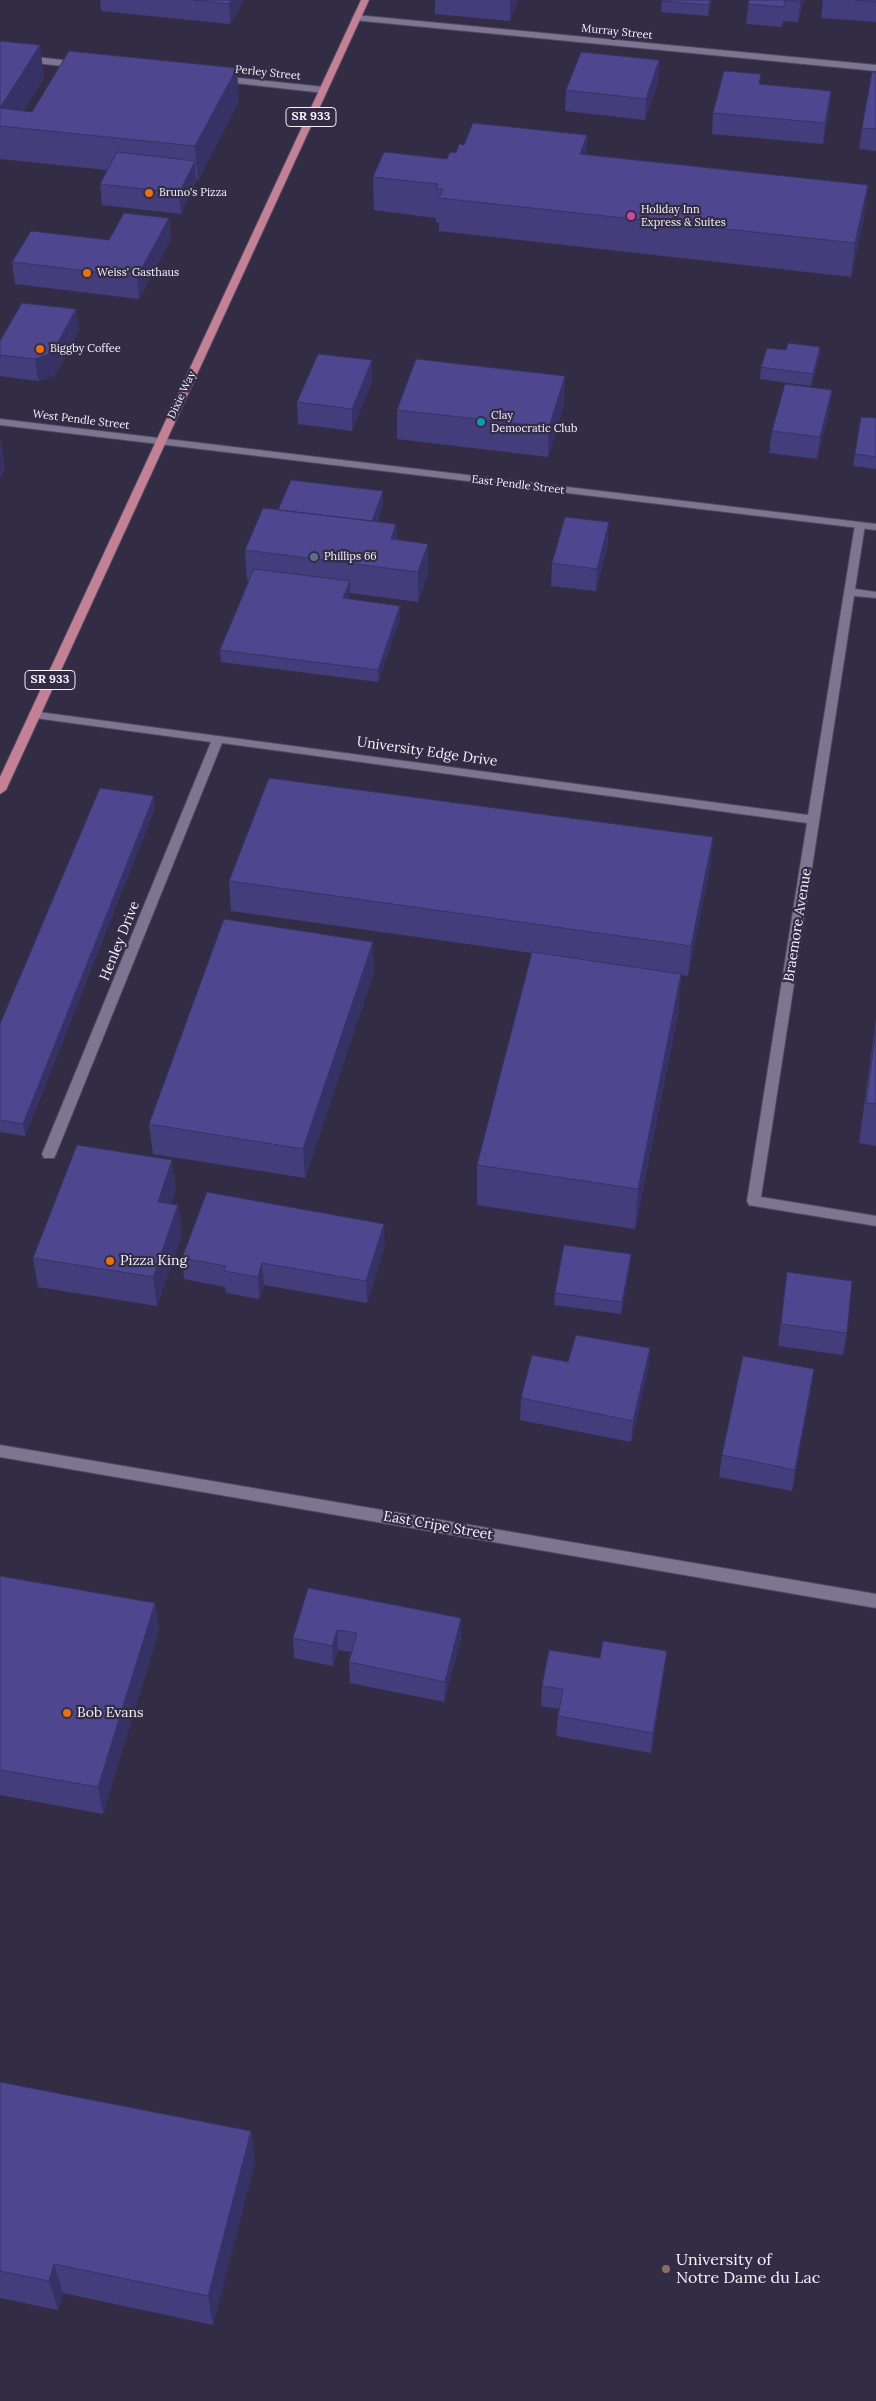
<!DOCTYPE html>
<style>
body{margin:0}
canvas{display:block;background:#332c45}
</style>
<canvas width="876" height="2401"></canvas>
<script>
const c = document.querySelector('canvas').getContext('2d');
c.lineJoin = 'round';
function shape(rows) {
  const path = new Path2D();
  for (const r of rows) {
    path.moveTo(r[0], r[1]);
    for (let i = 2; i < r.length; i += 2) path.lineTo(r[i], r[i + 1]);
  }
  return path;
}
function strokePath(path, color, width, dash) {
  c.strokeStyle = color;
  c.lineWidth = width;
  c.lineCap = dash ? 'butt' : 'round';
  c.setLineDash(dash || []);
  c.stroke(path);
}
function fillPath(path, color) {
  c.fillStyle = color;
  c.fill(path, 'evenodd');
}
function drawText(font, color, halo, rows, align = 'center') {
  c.font = font + ' Lora,serif';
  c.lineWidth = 4.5;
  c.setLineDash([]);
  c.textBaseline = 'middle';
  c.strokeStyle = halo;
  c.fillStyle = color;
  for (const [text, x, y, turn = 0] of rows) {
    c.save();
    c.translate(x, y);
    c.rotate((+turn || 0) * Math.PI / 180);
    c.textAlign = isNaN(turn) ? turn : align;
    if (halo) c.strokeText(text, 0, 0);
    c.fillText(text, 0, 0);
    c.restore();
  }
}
const service = shape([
 [860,522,865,525,855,589,876,592,876,598,854,596,761,1197,876,1216,876,1226,754,1206,749,1205,747,1201,807,823,222,743,56,1154,54,1158,44,1158,42,1154,211,742,35,718,31,717,29,714,31,711,808,815,855,525,860,522]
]);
const minor = shape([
 [356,15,876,65,876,71,353,20,352,18,356,15],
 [0,53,80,62,84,65,80,68,0,59,0,53],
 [220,76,324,87,328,90,324,93,217,81,217,77,220,76],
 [0,1445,876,1594,876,1608,0,1457,0,1445]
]);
const tertiary = shape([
 [0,419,876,524,876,530,0,425,0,419]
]);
const primary = shape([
 [361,0,369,0,6,790,0,794,0,777,361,0]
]);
strokePath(service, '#4f4a5d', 2);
strokePath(minor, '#4f4a5d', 2);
strokePath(tertiary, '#4f4a5d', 2);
strokePath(primary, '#4f4a5d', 2);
fillPath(service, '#7d7592');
fillPath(minor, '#7d7592');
fillPath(tertiary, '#7d7592');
fillPath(primary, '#c48094');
fillPath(shape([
 [100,0,244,0,230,24,101,11],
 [435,0,518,0,510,21,435,14],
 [662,0,712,0,708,16,661,12],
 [749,0,804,0,798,22,783,21,782,27,746,24],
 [823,0,876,0,876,22,821,18],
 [0,41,44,78,23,111,32,112,239,101,198,180,196,179,196,182,181,214,102,205,100,184,107,170,0,159],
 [659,60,658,81,645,120,565,111,566,90],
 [876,72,876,151,859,149,862,128],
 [760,84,831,91,829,112,823,144,712,134,713,113],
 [587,135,586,155,864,218,851,277,439,231,439,223,436,222,436,218,374,210,373,177,447,159,464,145],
 [169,218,171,239,139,299,15,284,12,262,109,240],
 [76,309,79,331,55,375,38,381,0,376,0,341],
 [820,347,819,359,811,386,760,379,761,367,786,350],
 [372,382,352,431,298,424,297,402],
 [564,405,548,457,397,439,397,410],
 [829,412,817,459,769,453,772,431],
 [861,417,876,418,876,469,853,466],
 [383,491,383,503,377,522,396,524,397,540,428,574,418,602,350,593,348,599,400,618,378,682,221,662,220,650,249,580,247,580,245,550],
 [608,544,596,591,551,586,552,563],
 [155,808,25,1136,0,1132,0,1024],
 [713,837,710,867,688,976,681,975,678,1014,635,1229,477,1205,477,1165,532,953,231,911,229,881],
 [374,972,305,1178,153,1154,149,1124],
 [876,1019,876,1146,859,1143],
 [176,1189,171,1204,178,1205,182,1235,157,1306,38,1287,33,1258],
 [385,1246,367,1303,264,1285,259,1299,226,1293,225,1287,184,1279,182,1258],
 [631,1254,630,1266,621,1314,554,1305,555,1293],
 [787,1272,847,1333,843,1355,778,1346],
 [650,1348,648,1370,631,1442,520,1420,521,1398,568,1362],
 [811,1390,792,1491,719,1477,722,1455],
 [0,1576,155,1603,159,1630,103,1814,0,1795],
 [308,1588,461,1618,461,1639,444,1702,350,1683,349,1662,351,1652,338,1650,333,1666,294,1658,293,1638],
 [667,1651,664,1672,651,1753,556,1736,558,1716,559,1709,541,1706,542,1686,600,1658],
 [0,2082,251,2131,255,2162,213,2325,63,2293,58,2310,0,2298]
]), '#433d7c');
fillPath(shape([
 [231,0,244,0,230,24,229,4],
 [510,0,518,0,510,21],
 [710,0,712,0,708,16,709,5],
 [801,0,804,0,798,22,800,2],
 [40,45,44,78,13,127,0,108],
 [659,60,658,81,645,120,646,99],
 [237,68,239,101,198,180,195,146],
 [831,91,829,112,823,144,825,123],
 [587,135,585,168,580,154],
 [195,161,196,182,181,214,179,193],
 [868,185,864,218,851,277,855,243],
 [169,218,171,239,139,299,137,277],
 [76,309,79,331,55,375,38,381,35,359],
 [820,347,819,359,811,386,813,374],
 [372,360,372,382,352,431,352,409],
 [565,376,564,405,548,457,549,427],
 [832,390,829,412,817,459,820,437],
 [1,440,5,470,0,479,0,442],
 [383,491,383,503,366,550,366,538],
 [609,522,608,544,596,591,597,569],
 [396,524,397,554,391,569,391,539],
 [428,544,428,574,418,602,418,572],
 [350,581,350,593,343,610,343,598],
 [400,606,400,618,378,682,378,670],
 [154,796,155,808,25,1136,23,1124],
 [713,837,710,867,688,976,691,946],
 [373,942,374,972,305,1178,303,1149],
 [681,974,678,1014,635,1229,638,1189],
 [172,1160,176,1189,161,1231,158,1202],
 [178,1205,182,1235,157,1306,153,1277],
 [384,1224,385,1246,367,1303,366,1281],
 [631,1254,630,1266,621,1314,622,1302],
 [262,1263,264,1285,259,1299,258,1277],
 [650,1348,648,1370,631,1442,633,1421],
 [814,1369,811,1390,792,1491,795,1470],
 [155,1603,159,1630,103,1814,98,1787],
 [461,1618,461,1639,444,1702,445,1682],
 [337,1630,338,1650,333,1666,332,1646],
 [667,1651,664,1672,651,1753,653,1733],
 [251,2131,255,2162,213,2325,208,2296],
 [54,2264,63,2293,58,2310,49,2281]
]), '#373265');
const building = shape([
 [194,0,231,0,229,4,194,0],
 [662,0,710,0,709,5,662,1,662,0],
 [749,0,801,0,800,2,785,0,784,7,748,4,749,0],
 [855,0,876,0,876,2,855,0],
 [0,41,40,45,0,108,32,112,69,51,237,68,195,146,0,126,0,41],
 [581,52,659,60,646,99,566,90,581,52],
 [724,71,761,74,759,84,831,91,825,123,713,113,724,71],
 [872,72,876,72,876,129,862,128,872,72],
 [473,123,587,135,580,154,868,185,855,243,439,198,443,189,436,189,438,184,373,177,384,152,447,159,450,152,456,153,459,144,464,145,473,123],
 [117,152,195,161,179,193,100,184,117,152],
 [124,213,169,218,137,277,12,262,31,231,109,240,124,213],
 [22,303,76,309,52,353,35,359,0,355,0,341,22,303],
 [788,343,820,347,813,374,761,367,767,348,786,350,788,343],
 [318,354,372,360,352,409,297,402,318,354],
 [416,359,565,376,549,427,397,410,416,359],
 [785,384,832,390,820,437,772,431,785,384],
 [861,417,876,418,876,457,855,454,861,417],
 [291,480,383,491,372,521,278,510,291,480],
 [263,508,396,524,391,539,428,544,418,572,245,550,263,508],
 [565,517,609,522,597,569,552,563,565,517],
 [254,569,350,581,343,598,400,606,378,670,220,650,254,569],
 [269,778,713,837,691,946,229,881,269,778],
 [100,788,154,796,23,1124,0,1120,0,1024,100,788],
 [224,919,373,942,303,1149,149,1124,224,919],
 [532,952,681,974,638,1189,477,1165,532,952],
 [876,1030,876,1104,866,1103,876,1030],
 [77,1145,172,1160,158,1202,178,1205,153,1277,33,1258,77,1145],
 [207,1192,384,1224,366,1281,262,1263,258,1277,224,1271,226,1266,182,1258,207,1192],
 [564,1245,631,1254,622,1302,555,1293,564,1245],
 [787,1272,852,1281,847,1333,781,1324,787,1272],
 [576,1335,650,1348,633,1421,521,1398,532,1355,568,1362,576,1335],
 [743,1356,814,1369,795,1470,722,1455,743,1356],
 [0,1576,155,1603,98,1787,0,1770,0,1576],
 [308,1588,461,1618,445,1682,349,1662,357,1633,337,1630,332,1646,293,1638,308,1588],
 [603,1641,667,1651,653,1733,558,1716,563,1689,542,1686,549,1650,600,1658,603,1641],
 [0,2082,251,2131,208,2296,54,2264,49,2281,0,2271,0,2082]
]);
fillPath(building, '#4e4790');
strokePath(building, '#373265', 1);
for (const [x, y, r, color] of [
 [149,193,5,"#e8710a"],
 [631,216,5,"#d1479c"],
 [87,273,5,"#e8710a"],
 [40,349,5,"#e8710a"],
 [481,422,5,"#0f9aa8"],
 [314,557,5,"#5c6f8a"],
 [110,1261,5,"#e8710a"],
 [67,1713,5,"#e8710a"],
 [666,2269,5,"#8d6e63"]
]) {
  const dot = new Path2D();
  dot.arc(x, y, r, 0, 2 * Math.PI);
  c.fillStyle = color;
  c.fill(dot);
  strokePath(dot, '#332c45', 2);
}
drawText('11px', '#f5f3fd', '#332c45', [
 ["Murray Street",617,32,6],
 ["Perley Street",268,73,6],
 ["Dixie Way",182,395,-65],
 ["West Pendle Street",81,420,7],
 ["East Pendle Street",518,485,7]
]);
drawText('11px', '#f5f3fd', '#332c45', [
 ["Bruno's Pizza",159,193],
 ["Holiday Inn",641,210],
 ["Express & Suites",641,223],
 ["Weiss' Gasthaus",97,273],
 ["Biggby Coffee",50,349],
 ["Clay",491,416],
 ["Democratic Club",491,429],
 ["Phillips 66",324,557]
], 'left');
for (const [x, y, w] of [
 [311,117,50],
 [50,680,50]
]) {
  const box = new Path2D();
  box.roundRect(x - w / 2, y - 9.5, w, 19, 4);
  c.fillStyle = '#332c45';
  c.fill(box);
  strokePath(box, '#f5f3fd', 1);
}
drawText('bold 12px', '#f5f3fd', null, [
 ["SR 933",311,117],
 ["SR 933",50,680]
]);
drawText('14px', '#f5f3fd', '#332c45', [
 ["University Edge Drive",427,752,8],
 ["Braemore Avenue",798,925,-81],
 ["Henley Drive",120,941,-68],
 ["East Cripe Street",438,1526,10]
]);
drawText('14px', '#f5f3fd', '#332c45', [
 ["Pizza King",120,1261],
 ["Bob Evans",77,1713]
], 'left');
drawText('16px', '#f5f3fd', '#332c45', [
 ["University of",676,2260],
 ["Notre Dame du Lac",676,2278]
], 'left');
</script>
